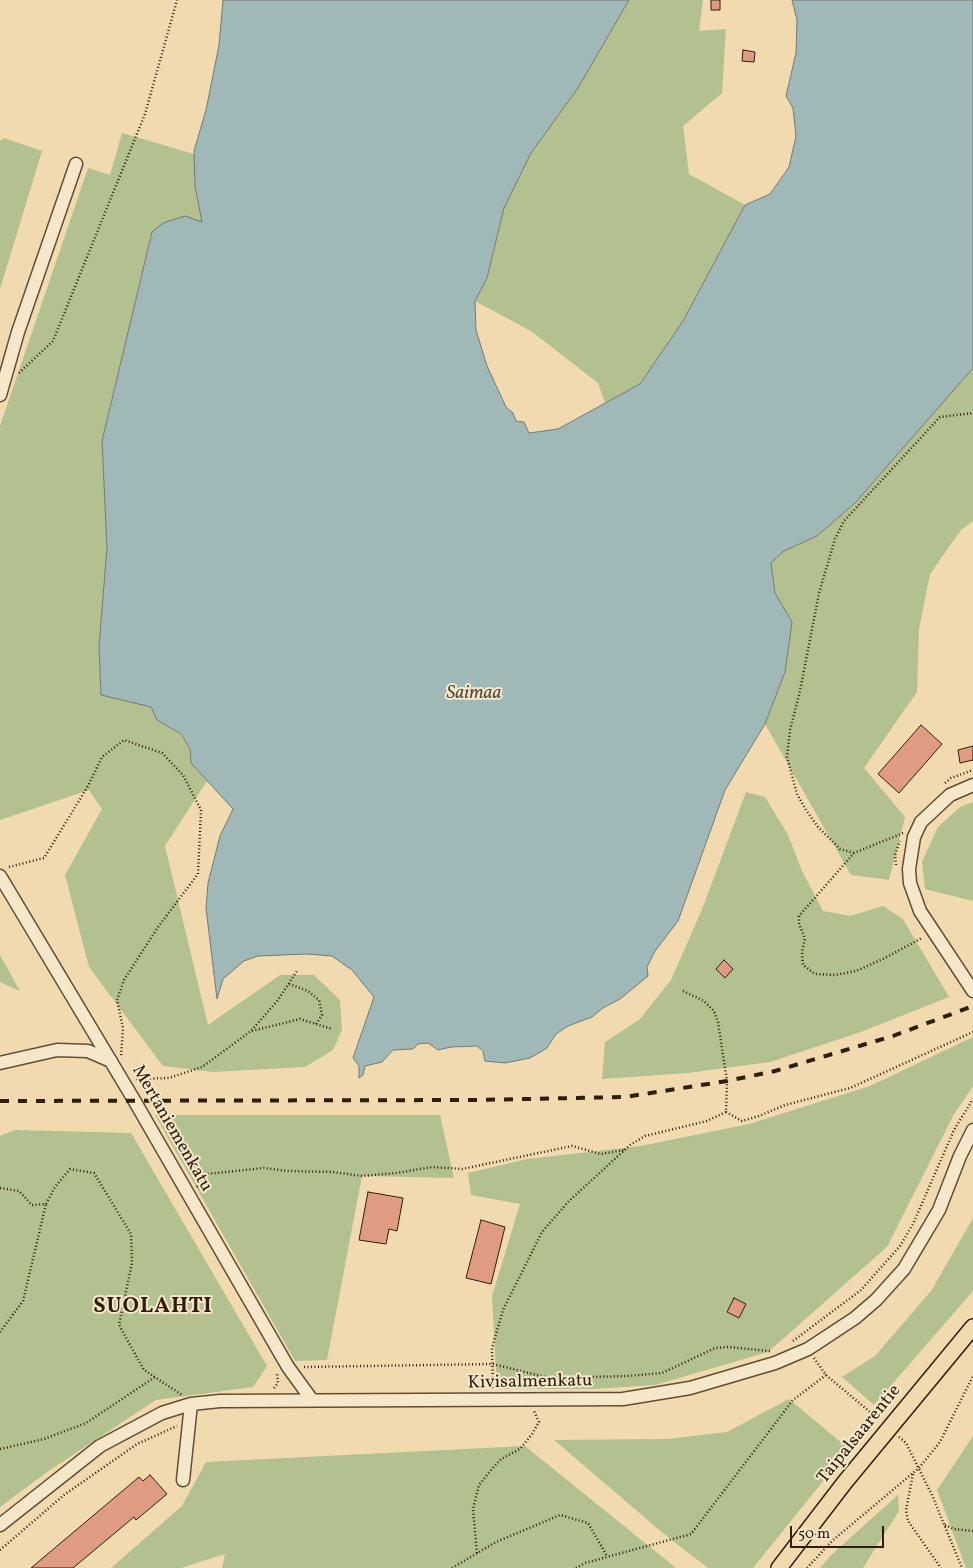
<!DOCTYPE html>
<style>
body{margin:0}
#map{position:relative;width:973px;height:1568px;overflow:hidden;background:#f1daaf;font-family:Vollkorn,serif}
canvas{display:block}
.scale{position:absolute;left:790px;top:1526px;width:94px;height:22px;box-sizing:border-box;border:2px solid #2f1f0a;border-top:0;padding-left:6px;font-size:15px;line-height:18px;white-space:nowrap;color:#2f1f0a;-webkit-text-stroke:4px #f6e7cb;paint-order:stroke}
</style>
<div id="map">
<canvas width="973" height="1568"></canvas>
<div class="scale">50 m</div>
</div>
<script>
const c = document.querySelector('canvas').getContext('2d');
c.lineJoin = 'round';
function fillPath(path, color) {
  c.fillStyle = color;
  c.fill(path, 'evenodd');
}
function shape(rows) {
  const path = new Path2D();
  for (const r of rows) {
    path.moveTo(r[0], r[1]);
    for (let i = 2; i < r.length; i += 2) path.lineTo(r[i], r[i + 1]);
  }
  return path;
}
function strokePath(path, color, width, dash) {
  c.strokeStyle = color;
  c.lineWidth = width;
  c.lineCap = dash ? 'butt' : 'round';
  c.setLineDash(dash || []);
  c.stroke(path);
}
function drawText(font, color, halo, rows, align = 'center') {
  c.font = font + ' Vollkorn,serif';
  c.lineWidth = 4;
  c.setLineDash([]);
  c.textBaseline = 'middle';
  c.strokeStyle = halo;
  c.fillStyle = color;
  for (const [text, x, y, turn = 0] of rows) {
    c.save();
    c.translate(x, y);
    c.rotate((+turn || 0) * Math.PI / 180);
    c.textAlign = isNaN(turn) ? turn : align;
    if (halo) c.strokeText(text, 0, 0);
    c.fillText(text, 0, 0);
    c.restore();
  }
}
fillPath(shape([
 [629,0,703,0,699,31,726,29,722,93,683,126,689,174,745,205,683,321,640,384,605,403,598,383,531,331,475,301,487,278,504,208,531,153,578,88],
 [122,133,194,154,195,186,203,222,149,244,102,441,107,548,99,646,101,694,151,707,157,720,180,734,190,749,191,763,207,781,165,846,208,1025,280,975,314,975,340,1000,342,1030,333,1050,305,1067,213,1072,163,1066,89,967,65,875,102,809,89,790,0,820,0,426,88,168,110,175],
 [4,138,42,151,0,289,0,141],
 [973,368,973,521,961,530,930,574,919,629,917,692,864,768,905,817,889,880,851,875,765,724,785,672,792,622,775,593,771,563,784,551,817,536,855,503],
 [746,792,765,797,788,835,802,871,823,911,850,916,883,906,903,919,949,997,861,1032,770,1062,688,1073,602,1079,605,1042,639,1020,671,980,703,907],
 [973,802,973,901,925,889,922,862,938,827,960,807],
 [0,955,20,991,0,982],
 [973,1037,973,1086,953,1116,887,1247,768,1352,655,1385,594,1389,497,1389,492,1296,520,1204,471,1195,468,1173,527,1159,641,1146,749,1124,870,1086],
 [155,1115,440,1115,454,1178,362,1176,327,1360,295,1361],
 [15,1130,131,1133,267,1366,253,1387,156,1400,50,1470,0,1507,0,1136],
 [973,1218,973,1291,874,1405,842,1377,875,1356,931,1291],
 [789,1399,849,1449,753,1568,708,1568,664,1534,554,1440,668,1439,727,1432],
 [973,1436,973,1568,966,1568,937,1490],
 [525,1446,676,1568,222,1568,225,1554,181,1568,111,1568,182,1506,206,1462],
 [898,1495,899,1511,863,1568,820,1568,831,1555]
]), '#b3c190');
const water = shape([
 [223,0,629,0,578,88,531,153,504,208,487,278,475,301,476,330,487,366,506,407,513,413,516,421,524,422,529,433,558,429,640,384,683,321,745,205,770,194,789,167,796,136,793,108,786,96,796,53,797,20,792,0,973,0,973,368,855,503,817,536,784,551,771,563,775,593,792,622,785,672,765,724,725,790,678,921,655,951,647,967,648,976,620,999,603,1008,592,1017,568,1026,556,1034,547,1048,530,1058,505,1063,485,1061,483,1051,477,1046,451,1047,438,1050,428,1043,418,1044,413,1049,393,1050,382,1062,365,1066,363,1075,359,1078,359,1066,353,1058,374,997,352,970,332,956,307,954,258,956,244,961,223,979,217,999,206,908,208,883,220,836,233,809,191,763,190,749,181,734,157,720,151,707,101,695,99,646,107,548,102,441,152,232,163,223,185,216,202,222,195,186,194,151,206,110,219,45,223,0]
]);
fillPath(water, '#a0b8b7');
strokePath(water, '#737b72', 1);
const building = shape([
 [711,0,720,0,720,10,711,10,711,0],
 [743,50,755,52,754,62,742,61,743,50],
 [921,725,942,744,899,793,878,774,921,725],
 [973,746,973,760,960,763,958,750,973,746],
 [724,960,733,969,725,978,716,969,724,960],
 [368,1192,403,1198,397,1231,389,1229,386,1244,359,1240,368,1192],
 [481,1220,505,1227,491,1284,466,1278,481,1220],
 [734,1298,746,1304,739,1318,727,1312,734,1298],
 [150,1475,167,1494,136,1520,134,1517,73,1568,31,1568,139,1477,143,1481,150,1475]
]);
fillPath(building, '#df9c83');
strokePath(building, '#2f1f0a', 1);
const minor = shape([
 [0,395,18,332,76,164],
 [973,785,950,795,921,822,914,837,909,869,910,883,920,911,973,991],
 [0,876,134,1100,288,1367,312,1400],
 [0,1063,57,1050,88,1051,111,1061],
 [183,1480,191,1404],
 [0,1525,100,1446,162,1413,191,1404,220,1401,623,1399,690,1388,775,1363,808,1349,855,1318,876,1300,904,1269,939,1210,960,1156,973,1130]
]);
const major = shape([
 [779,1568,845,1482,973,1327]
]);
strokePath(minor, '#604e33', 15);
strokePath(major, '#2f1f0a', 18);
strokePath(shape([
 [19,373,53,341,145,114,177,0],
 [945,783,951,778,973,770],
 [903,833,854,853,799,916,799,924,805,938,802,952,803,965,815,974,835,975,856,971,883,959,922,938],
 [854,853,840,849,818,827,806,810,797,794,787,757,790,730,800,691,819,593,835,539,844,521,940,417,973,413],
 [896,865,895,855,900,841],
 [9,867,44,858,88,786,102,757,124,740,162,753,183,775,201,810,198,874,158,927,124,980,117,1000,123,1028,121,1056],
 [289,984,308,991,319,1000,322,1015,316,1024],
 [683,991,704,1001,714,1011,718,1022,727,1081,726,1112],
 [252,1031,300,1019,332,1029],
 [136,1079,169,1078,202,1067,251,1031,278,1000,297,971],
 [726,1112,742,1121,759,1116,785,1105,850,1088,973,1032],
 [197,1187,206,1174,264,1168,287,1171,333,1172,362,1176,396,1173,432,1167,462,1169,572,1146,601,1154,624,1150],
 [0,1188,19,1191,32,1205,46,1204,55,1187,70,1169,94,1173,131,1234,132,1263,119,1325,144,1370,182,1395],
 [0,1332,23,1301,46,1204],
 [793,1341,861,1290,900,1246,913,1224,954,1130,973,1099],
 [814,1358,826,1375,876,1417],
 [304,1367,493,1364,549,1378,627,1376,662,1373,715,1348,728,1347,770,1351],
 [274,1388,278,1383,277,1373],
 [493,1388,492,1348,503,1310,542,1232,569,1201,630,1145,645,1136,707,1121,726,1112],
 [899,1437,906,1443,932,1495,962,1568],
 [0,1449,44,1439,86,1423,155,1377],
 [913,1474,906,1510,908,1521,941,1568],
 [945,1525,954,1529,973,1531],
 [0,1550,64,1495,137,1444,177,1426],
 [477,1553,473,1509,479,1485,492,1469,501,1459,520,1449,532,1434,539,1422,534,1411],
 [452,1568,496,1542,560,1515,588,1523,607,1556],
 [576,1568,585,1563,691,1534,793,1400,826,1375],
 [807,1568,832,1541,919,1468,940,1442,973,1376]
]), '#2f1f0a', 2.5, [1, 2.5]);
strokePath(minor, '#f6e7cb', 12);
strokePath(major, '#f1daaf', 15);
strokePath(shape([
 [0,1101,475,1100,625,1097,727,1081,775,1071,893,1036,973,1006]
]), '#2f1f0a', 4, [9, 9]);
drawText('18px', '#2f1f0a', '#f6e7cb', [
 ["Mertaniemenkatu",171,1129,60],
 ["Kivisalmenkatu",530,1383,-1],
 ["Taipalsaarentie",860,1435,-51]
]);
drawText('italic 19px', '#514d3e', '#f6e7cb', [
 ["Saimaa",474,695]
]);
c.letterSpacing = '1px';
drawText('bold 22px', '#2f1f0a', '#f6e7cb', [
 ["SUOLAHTI",153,1308]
]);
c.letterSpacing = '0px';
</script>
